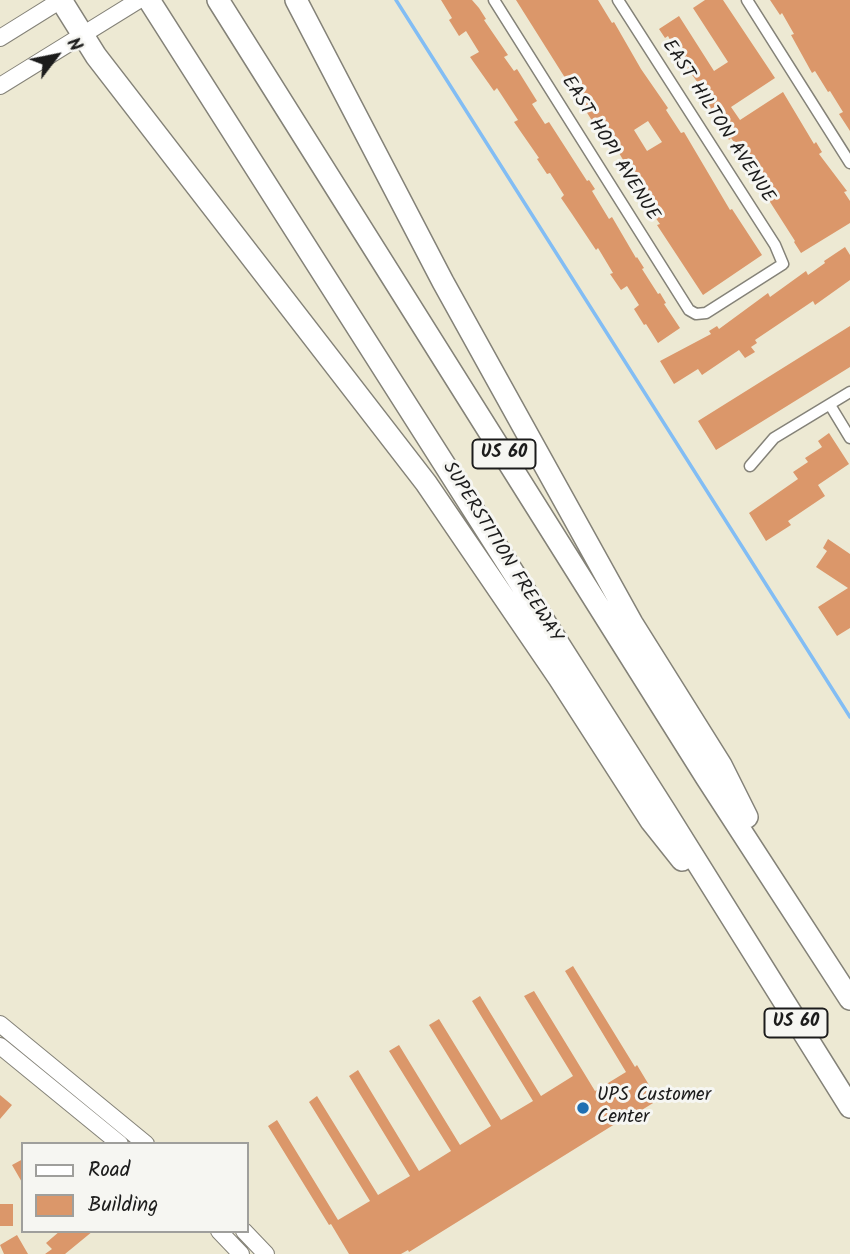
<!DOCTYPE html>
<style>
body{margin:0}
#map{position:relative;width:850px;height:1254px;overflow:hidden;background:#ede9d3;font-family:Kalam,sans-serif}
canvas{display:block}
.legend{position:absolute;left:21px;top:1142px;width:228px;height:91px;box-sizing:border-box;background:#f6f6f2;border:2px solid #9f9f9c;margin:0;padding:9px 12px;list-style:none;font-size:21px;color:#1c1c1c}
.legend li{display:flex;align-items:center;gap:14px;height:35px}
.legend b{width:35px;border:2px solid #9f9f9c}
.north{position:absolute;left:21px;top:21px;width:70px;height:70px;-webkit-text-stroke:5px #f6f6f2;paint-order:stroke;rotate:58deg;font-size:19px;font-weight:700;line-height:28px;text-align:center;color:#1c1c1c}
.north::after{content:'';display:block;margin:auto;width:24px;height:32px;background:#1c1c1c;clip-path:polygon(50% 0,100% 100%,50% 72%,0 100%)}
</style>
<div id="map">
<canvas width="850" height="1254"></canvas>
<ul class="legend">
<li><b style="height:9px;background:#fff"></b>Road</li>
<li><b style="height:19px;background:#db976a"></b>Building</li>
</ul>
<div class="north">N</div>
</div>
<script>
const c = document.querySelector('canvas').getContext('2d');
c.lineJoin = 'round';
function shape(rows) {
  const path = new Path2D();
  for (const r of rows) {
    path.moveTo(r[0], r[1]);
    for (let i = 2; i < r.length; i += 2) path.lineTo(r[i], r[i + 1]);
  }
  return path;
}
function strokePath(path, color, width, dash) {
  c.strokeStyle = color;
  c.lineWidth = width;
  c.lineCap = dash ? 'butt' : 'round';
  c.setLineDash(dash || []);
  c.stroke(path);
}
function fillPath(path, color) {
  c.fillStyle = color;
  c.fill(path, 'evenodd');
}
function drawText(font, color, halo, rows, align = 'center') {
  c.font = font + ' Kalam,sans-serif';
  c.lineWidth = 6;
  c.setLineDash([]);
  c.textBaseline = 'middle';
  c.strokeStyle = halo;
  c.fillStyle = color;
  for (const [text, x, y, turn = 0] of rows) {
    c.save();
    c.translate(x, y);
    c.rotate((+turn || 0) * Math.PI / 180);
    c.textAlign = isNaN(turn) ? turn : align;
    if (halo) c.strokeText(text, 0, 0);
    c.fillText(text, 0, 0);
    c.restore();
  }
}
strokePath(shape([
 [396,0,850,717]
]), '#82bdf4', 3.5);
fillPath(shape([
 [441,0,472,0,479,8,486,19,484,20,508,55,504,57,514,71,517,69,537,101,532,104,545,124,549,122,587,181,589,180,595,189,592,191,609,219,612,217,636,258,637,257,644,268,642,269,658,294,660,293,666,303,664,304,680,328,658,343,646,324,644,325,634,309,639,305,627,286,621,290,610,274,613,273,598,248,596,250,572,214,561,198,564,195,550,173,547,174,537,159,539,158,514,122,518,120,497,88,494,91,470,57,479,52,466,31,459,36,449,20,452,18],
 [516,0,598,0,612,23,614,22,641,69,668,108,666,110,681,133,684,132,730,210,732,209,762,255,703,295,657,225,660,224,634,188,622,165,625,163,613,143,608,146],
 [648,121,662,142,647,151,634,130],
 [705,0,723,0,775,78,731,107,740,120,783,92,814,144,816,142,822,152,819,154,847,191,844,192,850,201,850,223,801,253,794,242,795,241,756,180,760,177,731,138,729,140,708,105,712,102,687,68,689,67,676,43,673,45,668,36,665,38,659,29,679,16,714,71,728,62,693,8],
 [770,0,850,0,850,131,839,114,843,112,830,91,828,92,815,71,812,73,791,35,794,34,782,13,780,15],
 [845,247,850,255,850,280,815,305,813,301,755,340,757,343,751,347,755,352,745,358,739,350,702,375,698,369,674,384,660,361,711,334,709,331,717,326,719,329,768,293,770,297,806,271,808,275,825,263,824,261],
 [850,326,850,367,716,450,698,421],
 [829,433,849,464,818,485,825,496,788,521,791,525,766,541,749,513,798,479,793,472,808,462,805,458,822,447,818,441],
 [828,539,850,554,850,628,837,636,818,607,848,588,816,567,827,551,823,548],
 [573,966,635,1067,637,1065,658,1100,632,1116,631,1114,409,1252,408,1250,401,1254,349,1254,331,1224,329,1225,268,1126,277,1120,338,1220,370,1201,309,1102,317,1096,378,1195,410,1176,349,1076,358,1070,419,1171,451,1151,389,1051,399,1045,460,1145,491,1126,429,1025,439,1019,501,1120,533,1101,472,1001,480,996,541,1096,573,1076,524,996,534,991,595,1091,626,1072,565,971],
 [0,1095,12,1105,0,1119],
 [23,1159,23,1184,12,1165],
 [0,1204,13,1204,13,1226,0,1226],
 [60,1231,93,1231,65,1254,45,1254,52,1249,46,1243],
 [17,1235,28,1254,4,1254,0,1245]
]), '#db976a');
const street = shape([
 [494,0,689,310,696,314,706,313,783,264,775,245,618,0],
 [747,0,850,163],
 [830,405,850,438],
 [750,466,774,438,850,392]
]);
const secondary = shape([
 [0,38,61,0],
 [0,86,139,0],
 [0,1024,146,1144],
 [0,1046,120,1144],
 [219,1231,241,1254],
 [244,1231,266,1254]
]);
const highway = shape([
 [61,0,96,56,426,483,559,678,651,821,682,860],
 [149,0,665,811,850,1107],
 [218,0,706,777,850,999],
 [296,0,443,282,632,623,721,765,747,817]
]);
strokePath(street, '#848278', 13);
strokePath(secondary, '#848278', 18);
strokePath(highway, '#848278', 24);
strokePath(street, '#fff', 10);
strokePath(secondary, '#fff', 16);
strokePath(highway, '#fff', 21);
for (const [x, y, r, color] of [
 [583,1108,7,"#1f6fb2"]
]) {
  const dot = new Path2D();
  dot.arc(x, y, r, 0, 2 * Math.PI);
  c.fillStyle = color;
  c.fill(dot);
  strokePath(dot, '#f6f6f2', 2.5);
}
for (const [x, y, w] of [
 [504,454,63],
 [796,1023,63]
]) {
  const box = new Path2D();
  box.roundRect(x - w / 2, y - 14.5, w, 29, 5);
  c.fillStyle = '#f6f6f2';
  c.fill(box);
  strokePath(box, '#1c1c1c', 2);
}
drawText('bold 18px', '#1c1c1c', null, [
 ["US 60",504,454],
 ["US 60",796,1023]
]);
drawText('19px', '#1c1c1c', '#f6f6f2', [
 ["EAST HILTON AVENUE",717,122,57],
 ["EAST HOPI AVENUE",609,149,58],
 ["SUPERSTITION FREEWAY",501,553,58]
]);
drawText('19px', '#1c1c1c', '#f6f6f2', [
 ["UPS Customer",597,1097],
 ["Center",597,1119]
], 'left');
</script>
